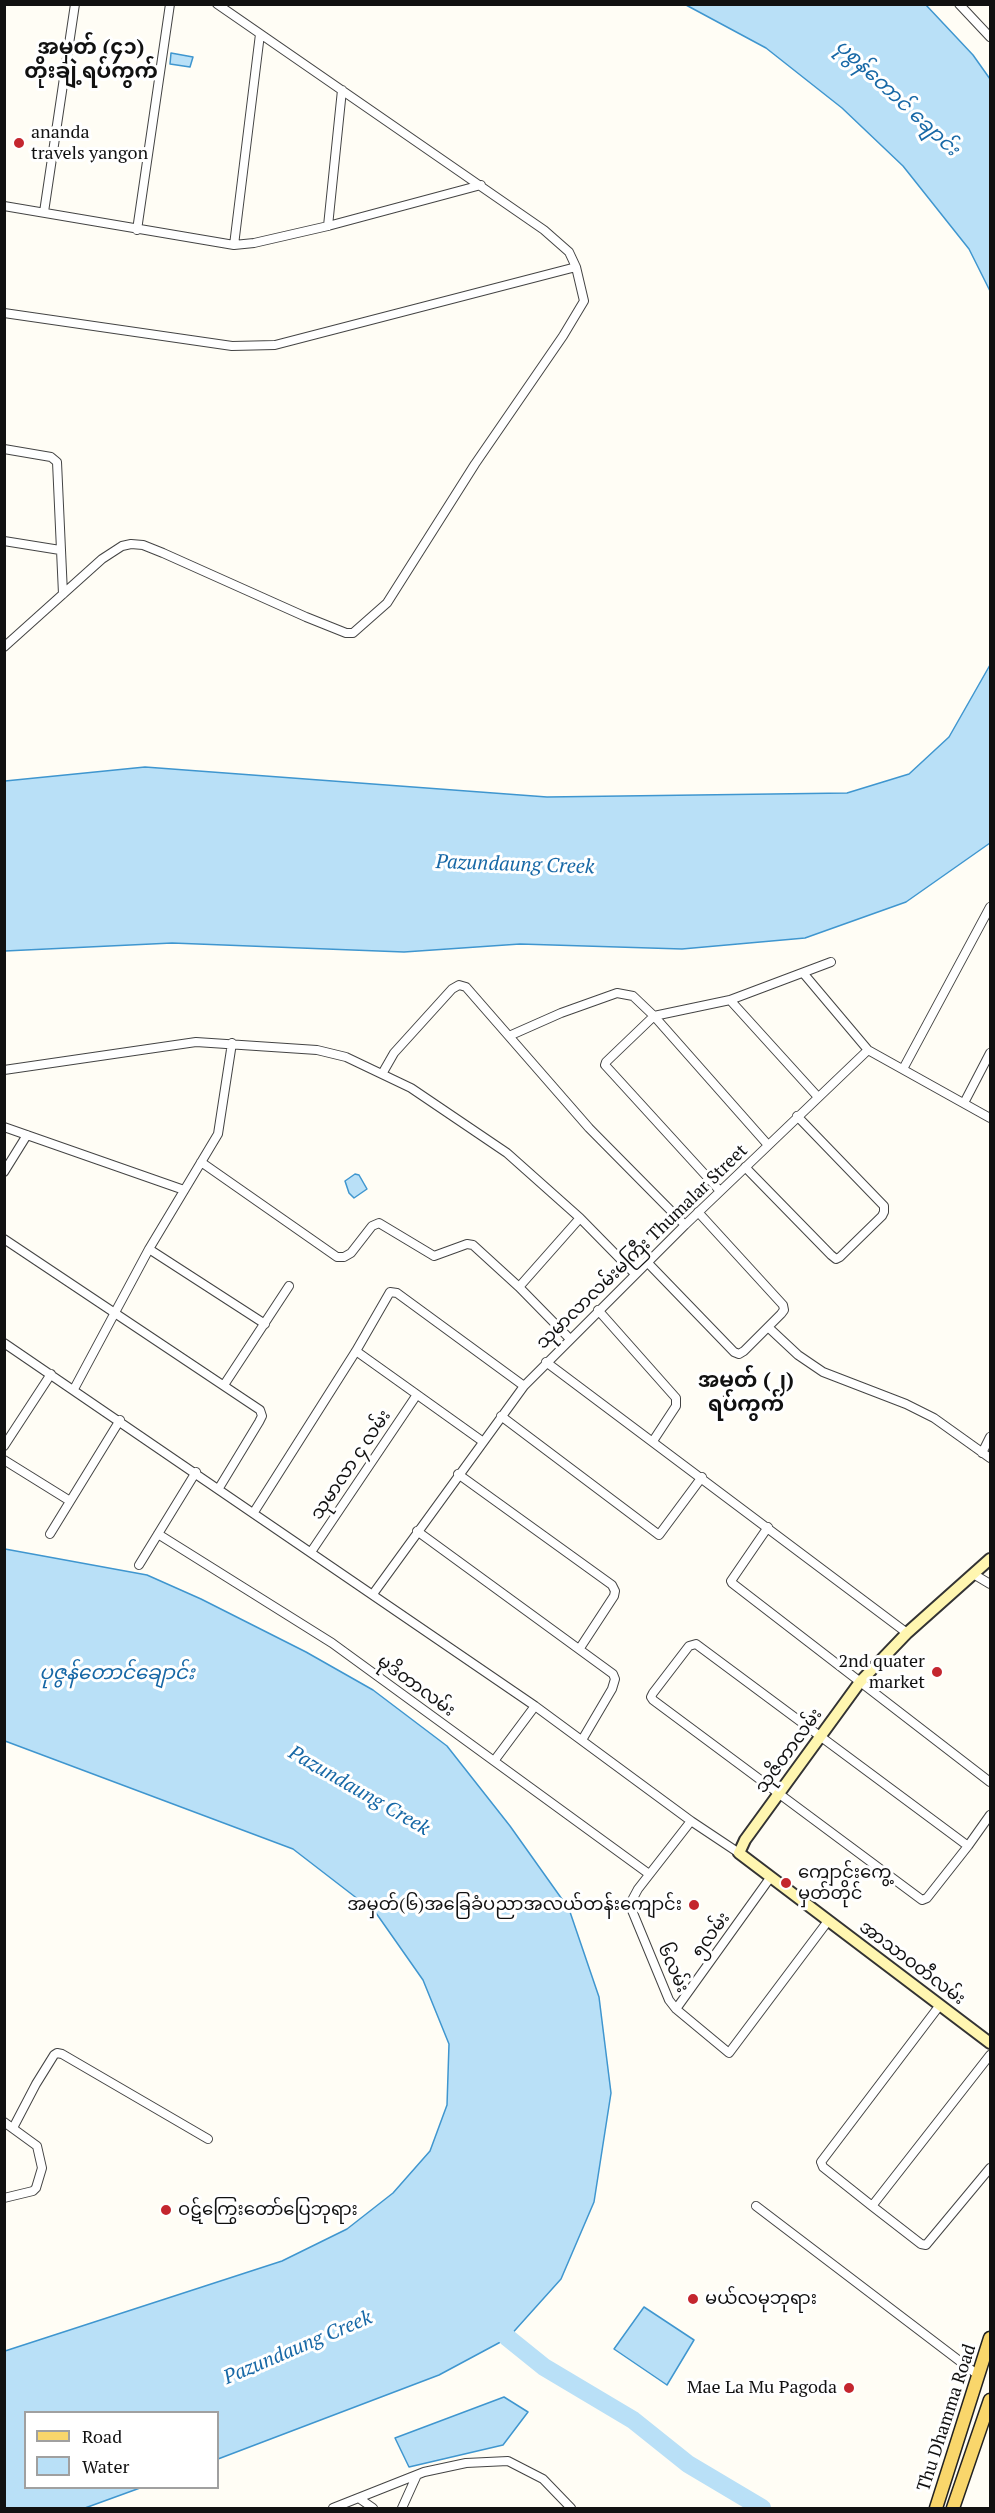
<!DOCTYPE html>
<meta charset="utf-8">
<style>
body{margin:0}
#map{position:relative;width:995px;height:2513px;overflow:hidden;background:#fffdf5;font-family:"PT Serif",serif}
canvas{display:block}
.frame{position:absolute;inset:0;border:6px solid #111;pointer-events:none}
.legend{position:absolute;left:24px;top:2411px;width:195px;height:78px;box-sizing:border-box;background:#fff;border:2px solid #a0a0a0;margin:0;padding:8px 10px;list-style:none;font-size:18px;color:#111}
.legend li{display:flex;align-items:center;gap:12px;height:30px}
.legend b{width:30px;border:2px solid #a0a0a0}
</style>
<div id="map">
<canvas width="995" height="2513"></canvas>
<div class="frame"></div>
<ul class="legend">
<li><b style="height:8px;background:#f9d66b"></b>Road</li>
<li><b style="height:16px;background:#b9e0f7"></b>Water</li>
</ul>
</div>
<script>
const c = document.querySelector('canvas').getContext('2d');
c.lineJoin = 'round';
function fillPath(path, color) {
  c.fillStyle = color;
  c.fill(path, 'evenodd');
}
function shape(rows) {
  const path = new Path2D();
  for (const r of rows) {
    path.moveTo(r[0], r[1]);
    for (let i = 2; i < r.length; i += 2) path.lineTo(r[i], r[i + 1]);
  }
  return path;
}
function strokePath(path, color, width, dash) {
  c.strokeStyle = color;
  c.lineWidth = width;
  c.lineCap = dash ? 'butt' : 'round';
  c.setLineDash(dash || []);
  c.stroke(path);
}
function drawText(font, color, halo, rows, align = 'center') {
  c.font = font + ' "PT Serif","Noto Sans Myanmar",serif';
  c.lineWidth = 6;
  c.setLineDash([]);
  c.textBaseline = 'middle';
  c.strokeStyle = halo;
  c.fillStyle = color;
  for (const [text, x, y, turn = 0] of rows) {
    c.save();
    c.translate(x, y);
    c.rotate((+turn || 0) * Math.PI / 180);
    c.textAlign = isNaN(turn) ? turn : align;
    if (halo) c.strokeText(text, 0, 0);
    c.fillText(text, 0, 0);
    c.restore();
  }
}
const water = shape([
 [686,5,926,5,973,55,990,79,990,291,969,249,903,166,842,108,766,48,686,5],
 [171,53,193,57,190,67,170,64,171,53],
 [990,665,990,843,906,902,805,938,682,949,520,944,404,952,172,943,5,951,5,781,145,767,547,797,847,793,909,774,949,737,990,665],
 [355,1174,359,1175,367,1189,354,1198,349,1193,345,1181,355,1174],
 [5,1549,147,1575,201,1599,306,1652,373,1690,447,1746,510,1826,569,1909,599,1997,611,2093,594,2202,561,2279,508,2338,439,2375,218,2459,218,2412,26,2412,26,2488,140,2488,85,2508,5,2508,5,2351,282,2261,347,2229,393,2193,430,2151,447,2105,449,2044,423,1980,376,1913,293,1849,5,1741,5,1549],
 [644,2307,694,2340,667,2385,614,2349,644,2307],
 [504,2397,528,2412,503,2445,409,2467,395,2438,504,2397]
]);
fillPath(water, '#b9e0f7');
strokePath(water, '#3f96cf', 1.5);
strokePath(shape([
 [491,2320,508,2338,544,2367,633,2420,688,2464,762,2508]
]), '#b9e0f7', 18);
const minor = shape([
 [959,4,990,37],
 [4,206,234,245,254,243,328,226,481,185],
 [44,212,75,4],
 [328,226,342,90],
 [137,230,170,4],
 [234,245,260,34],
 [4,313,232,346,275,345,576,267],
 [4,449,51,457,57,462,63,594],
 [4,541,60,550],
 [4,647,102,559,122,546,131,544,143,545,163,553,306,617,346,633,353,633,387,603,475,464,563,336,584,301,576,267,569,252,544,230,217,4],
 [804,974,868,1050],
 [730,1000,818,1097],
 [654,1016,606,1062,605,1065,720,1191],
 [654,1016,730,1000,831,962],
 [509,1036,561,1013,617,993,633,996,654,1016,768,1145],
 [903,1069,990,907],
 [4,1070,196,1042,317,1050,346,1057,411,1088,507,1153,580,1218,635,1274],
 [382,1074,394,1053,452,989,459,985,466,987,589,1128,685,1225],
 [964,1103,990,1053],
 [4,1127,184,1190],
 [201,1162,337,1257,344,1257,351,1253,372,1226,379,1223,434,1256,467,1244,473,1245,519,1287,569,1338],
 [745,1167,831,1255,836,1259,840,1257,882,1216,884,1212,884,1206,797,1116],
 [4,1172,27,1135],
 [4,1239,260,1410,262,1416,259,1422,219,1488],
 [149,1249,265,1324],
 [647,1262,734,1352,739,1354,744,1351,781,1314,784,1310,783,1305,698,1212],
 [519,1287,580,1218],
 [598,1310,676,1398,676,1406,653,1441],
 [768,1327,798,1355,823,1372,906,1404,934,1418,990,1458],
 [4,1343,535,1706,691,1821,739,1853],
 [356,1351,482,1441],
 [546,1362,907,1633],
 [224,1385,289,1286],
 [74,1389,149,1249,218,1134,232,1043],
 [501,1416,659,1535,702,1477],
 [4,1446,51,1374],
 [982,1453,990,1437],
 [4,1460,70,1501],
 [458,1474,612,1585,615,1591,614,1596,580,1648],
 [254,1512,356,1351,390,1292,397,1293,524,1386],
 [768,1527,731,1581,732,1583,990,1782],
 [417,1531,613,1674,615,1679,612,1689,582,1740],
 [50,1534,120,1420],
 [158,1534,332,1643,649,1874],
 [311,1552,416,1396],
 [139,1565,196,1472],
 [975,1575,990,1584],
 [373,1594,524,1386,685,1225,868,1050,990,1118],
 [494,1761,535,1706],
 [691,1821,638,1889,631,1902,631,1908,669,2000,676,2009,729,2053,828,1921],
 [968,1846,696,1644,689,1646,653,1693,651,1697,653,1700,922,1900,927,1898,968,1846,990,1815],
 [940,2005,821,2162,823,2167,872,2206,921,2244,926,2245,990,2168],
 [676,2009,770,1878],
 [4,2122,37,2146,42,2168,36,2188,33,2191,4,2198],
 [13,2128,36,2084,54,2055,57,2053,62,2054,208,2139],
 [756,2206,978,2375],
 [872,2206,990,2055],
 [360,2499,373,2508],
 [333,2508,424,2472,466,2463,508,2461,543,2479,571,2508],
 [402,2508,416,2477]
]);
const secondary = shape([
 [990,1559,907,1633,860,1682,745,1840,739,1853,990,2043]
]);
const primary = shape([
 [936,2508,990,2338],
 [953,2508,990,2400]
]);
strokePath(minor, '#444', 10);
strokePath(secondary, '#333', 14);
strokePath(primary, '#222', 15);
strokePath(minor, '#fff', 8);
strokePath(secondary, '#fff6b0', 10);
strokePath(primary, '#f9d66b', 12);
for (const [x, y, r, color] of [
 [19,143,6,"#c4262e"],
 [937,1672,6,"#c4262e"],
 [786,1883,6,"#c4262e"],
 [694,1905,6,"#c4262e"],
 [166,2210,6,"#c4262e"],
 [693,2299,6,"#c4262e"],
 [849,2388,6,"#c4262e"]
]) {
  const dot = new Path2D();
  dot.arc(x, y, r, 0, 2 * Math.PI);
  c.fillStyle = color;
  c.fill(dot);
  strokePath(dot, '#fff', 2);
}
drawText('18px', '#111', '#fff', [
 ["ananda",31,133],
 ["travels yangon",31,154],
 ["2nd quater",925,1662,"right"],
 ["market",925,1683,"right"],
 ["ကျောင်းကွေ့",798,1873],
 ["မှတ်တိုင်",798,1894],
 ["အမှတ်(၆)အခြေခံပညာအလယ်တန်းကျောင်း",682,1905,"right"],
 ["ဝဋ်ကြွေးတော်ပြေဘုရား",178,2210],
 ["မယ်လမုဘုရား",705,2299],
 ["Mae La Mu Pagoda",837,2388,"right"]
], 'left');
drawText('18px', '#111', '#fff', [
 ["သုမာလာလမ်းမကြီး Thumalar Street",642,1247,-44],
 ["သုမာလာ ၄ လမ်း",351,1465,-56],
 ["မုဒိတာလမ်း",416,1686,36],
 ["သုဇိတာလမ်း",789,1751,-54],
 ["၅လမ်း",711,1935,-54],
 ["အာသာဝတီလမ်း",912,1963,37],
 ["၆လမ်း",673,1968,66],
 ["Thu Dhamma Road",947,2418,-72]
]);
drawText('italic 20px', '#1768a6', '#fff', [
 ["ပုစွန်တောင် ချောင်း",897,98,43],
 ["Pazundaung Creek",515,865,2],
 ["ပုဇွန်တောင်ချောင်း",117,1673],
 ["Pazundaung Creek",359,1791,30],
 ["Pazundaung Creek",298,2348,-23]
]);
drawText('bold 21px', '#111', '#fff', [
 ["အမှတ် (၄၁)",91,48],
 ["တိုးချဲ့ရပ်ကွက်",91,72],
 ["အမှတ် (၂)",746,1381],
 ["ရပ်ကွက်",746,1405]
]);
</script>
